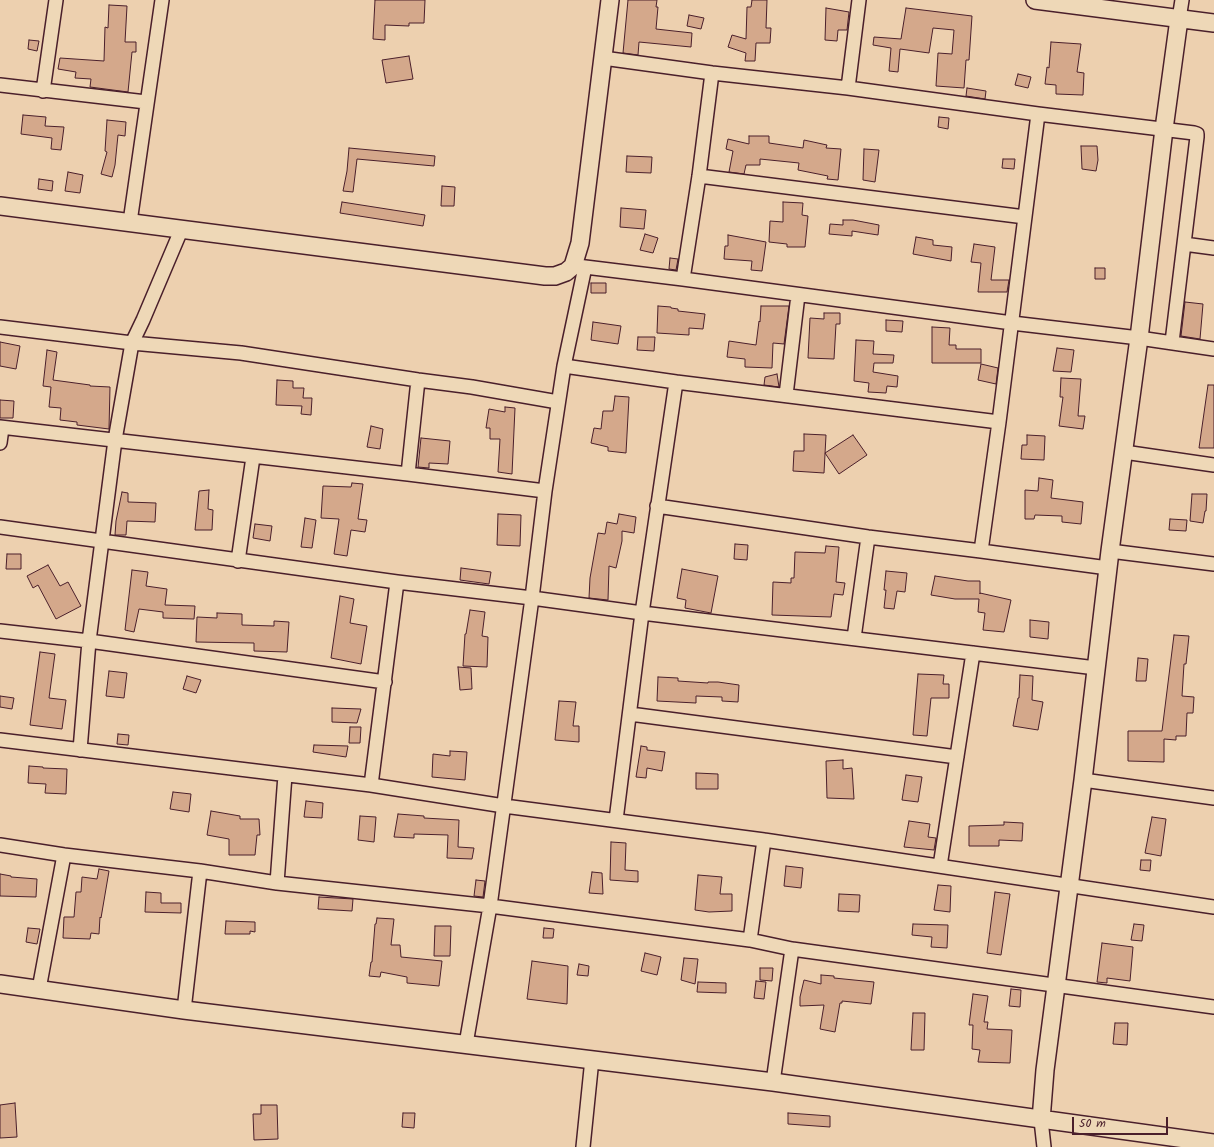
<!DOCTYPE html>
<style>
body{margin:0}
#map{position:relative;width:1214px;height:1147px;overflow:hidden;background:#edd0af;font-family:Kalam,sans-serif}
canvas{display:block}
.scale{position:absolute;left:1072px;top:1117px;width:96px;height:18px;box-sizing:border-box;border:2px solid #4a1f2b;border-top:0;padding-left:5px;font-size:12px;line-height:14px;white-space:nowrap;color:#4a1f2b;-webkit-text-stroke:3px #eed8b7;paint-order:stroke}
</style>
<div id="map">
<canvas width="1214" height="1147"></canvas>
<div class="scale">50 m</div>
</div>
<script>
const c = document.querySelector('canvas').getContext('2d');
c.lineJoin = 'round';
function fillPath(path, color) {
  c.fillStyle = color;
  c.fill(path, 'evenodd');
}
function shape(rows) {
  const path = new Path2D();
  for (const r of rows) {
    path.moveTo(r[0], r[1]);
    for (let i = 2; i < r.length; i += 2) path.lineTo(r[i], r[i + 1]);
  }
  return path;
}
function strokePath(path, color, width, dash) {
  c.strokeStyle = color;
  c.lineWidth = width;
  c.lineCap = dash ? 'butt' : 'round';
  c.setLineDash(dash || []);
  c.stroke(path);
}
const building = shape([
 [375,0,425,0,424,23,409,23,409,26,385,25,385,40,373,39,375,0],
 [628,0,657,0,656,7,658,7,656,29,692,33,691,47,639,42,638,55,623,53,628,0],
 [752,0,767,0,766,28,771,28,770,43,756,43,755,61,745,61,746,53,728,47,732,35,746,39,747,7,751,7,752,0],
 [109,5,127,6,125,42,136,42,136,52,132,52,128,92,90,87,91,79,75,78,76,72,58,69,60,58,104,61,105,27,108,28,109,5],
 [826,8,849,12,847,30,838,30,837,41,825,40,826,8],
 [906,8,972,16,969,60,966,60,964,88,936,86,938,53,952,54,954,30,933,28,929,53,900,49,898,72,889,71,891,48,873,45,874,37,901,39,906,8],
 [689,15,704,18,701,29,687,26,689,15],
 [29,40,39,41,37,51,28,49,29,40],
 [1051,42,1081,44,1077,72,1084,73,1083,95,1056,94,1056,85,1045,84,1047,67,1049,68,1051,42],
 [409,56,413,79,386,83,382,60,409,56],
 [1018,74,1031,77,1028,88,1015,85,1018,74],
 [967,88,986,91,985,99,966,96,967,88],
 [23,115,46,117,45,126,64,127,61,150,51,149,52,138,21,134,23,115],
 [939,117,949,118,948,129,938,127,939,117],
 [107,120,126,122,125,136,118,135,115,165,112,177,101,174,107,152,105,151,107,120],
 [749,136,769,136,769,143,803,148,804,140,827,145,826,148,841,149,838,180,827,179,828,176,798,170,799,163,760,159,760,165,746,165,744,174,729,172,733,151,726,149,728,139,749,144,749,136],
 [1081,146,1097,146,1098,160,1096,171,1082,169,1081,146],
 [349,148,435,156,434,166,357,159,353,192,343,191,347,171,349,148],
 [864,149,879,150,875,182,863,180,864,149],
 [627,156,652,157,651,173,626,172,627,156],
 [1003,159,1015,159,1014,169,1002,168,1003,159],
 [68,172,83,175,80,193,65,191,68,172],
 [39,179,53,181,52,191,38,189,39,179],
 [442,186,455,187,454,206,441,206,442,186],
 [342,202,425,215,423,226,340,213,342,202],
 [783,202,803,203,802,215,808,216,805,247,787,247,787,244,769,242,770,221,783,222,783,202],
 [621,208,646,210,644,229,620,227,621,208],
 [843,220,853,220,879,225,878,235,852,231,852,236,829,234,830,224,843,225,843,220],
 [645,234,658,238,653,253,640,250,645,234],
 [728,235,766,242,762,271,751,270,752,261,724,259,725,246,728,246,728,235],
 [916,237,933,240,933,245,952,247,951,261,913,254,916,237],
 [974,244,995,247,991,280,1009,280,1007,292,978,292,981,263,971,262,974,244],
 [670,258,678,259,676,270,669,269,670,258],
 [1095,268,1105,268,1105,279,1095,279,1095,268],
 [591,283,606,283,606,293,591,293,591,283],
 [1185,302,1203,304,1200,339,1181,336,1185,302],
 [658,306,671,307,671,308,678,309,678,311,705,314,703,329,689,328,689,335,657,333,658,306],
 [761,306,789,306,784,344,773,343,772,368,745,367,745,359,727,357,729,341,756,345,759,321,760,322,761,306],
 [824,313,840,313,840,324,836,324,834,359,808,358,810,318,824,319,824,313],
 [886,320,903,321,902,332,886,331,886,320],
 [593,322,621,326,618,344,591,340,593,322],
 [932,327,950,328,949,345,956,345,956,349,981,349,981,363,932,363,932,327],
 [638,337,655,337,654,351,637,350,638,337],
 [856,340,874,341,873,354,894,355,893,363,874,363,873,372,898,376,897,387,887,386,886,393,868,392,869,383,854,381,856,340],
 [0,342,20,346,16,369,0,366,0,342],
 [1057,348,1074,350,1071,372,1053,371,1057,348],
 [47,350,57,352,53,380,90,385,90,386,110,387,109,429,77,425,77,422,60,420,61,408,49,407,51,387,43,386,47,350],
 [981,364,998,368,996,384,978,380,981,364],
 [777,374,779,387,764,385,765,377,777,374],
 [1061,378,1081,379,1078,416,1085,416,1083,429,1059,426,1063,397,1060,397,1061,378],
 [277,380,293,381,293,388,304,388,303,398,312,398,311,415,301,414,302,406,276,405,277,380],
 [1208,385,1214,385,1214,448,1199,448,1208,385],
 [615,396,629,397,626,453,608,451,608,447,591,443,594,428,601,429,603,411,613,411,615,396],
 [0,400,14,401,13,418,0,418,0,400],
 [505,407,515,408,512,474,498,472,500,439,490,439,490,428,486,428,489,409,505,412,505,407],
 [371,426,383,429,380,449,367,447,371,426],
 [804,434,826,435,824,473,793,471,794,451,804,451,804,434],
 [853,435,867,455,839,474,825,453,853,435],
 [1027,435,1045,436,1044,460,1021,459,1022,445,1027,445,1027,435],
 [421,438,450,441,448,464,429,463,429,468,418,467,421,438],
 [1039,478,1053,480,1051,498,1083,502,1081,524,1062,522,1062,516,1035,515,1034,519,1025,519,1025,490,1038,491,1039,478],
 [352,483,363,484,358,519,367,520,365,532,351,530,347,556,334,554,339,519,321,518,323,486,351,487,352,483],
 [209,490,208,509,213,510,212,530,195,530,199,491,209,490],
 [122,492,128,493,128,502,156,503,155,522,127,521,126,535,115,535,116,521,122,492],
 [1192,494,1207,494,1206,511,1205,511,1203,523,1190,521,1192,494],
 [498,514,521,515,520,546,497,545,498,514],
 [619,514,636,517,634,533,622,531,622,541,616,568,609,566,608,600,589,598,590,578,598,533,605,534,607,522,617,524,619,514],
 [305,518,316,520,312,548,301,547,305,518],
 [1170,519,1187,520,1186,531,1169,530,1170,519],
 [255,524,272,526,270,541,253,538,255,524],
 [735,544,748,545,747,560,734,559,735,544],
 [826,546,839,547,836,582,845,583,843,595,834,594,831,617,772,615,773,582,791,583,791,578,794,578,795,552,825,553,826,546],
 [7,554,21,554,21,569,6,569,7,554],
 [48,565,60,586,68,582,81,606,56,619,38,585,33,588,27,576,48,565],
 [461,568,491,572,489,584,460,580,461,568],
 [682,569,718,576,711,613,685,608,686,600,677,598,682,569],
 [132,570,148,572,146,586,167,589,165,605,195,606,194,619,163,618,163,612,139,609,134,632,125,630,132,570],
 [886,571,907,573,905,592,897,591,894,609,884,608,886,590,884,590,886,571],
 [935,576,968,581,980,581,980,594,980,593,1011,600,1004,632,983,630,985,613,978,612,979,599,955,599,931,595,935,576],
 [340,596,354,599,350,623,367,626,361,664,331,658,340,596],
 [470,610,485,612,482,636,488,637,487,667,463,666,465,634,466,634,470,610],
 [217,613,242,614,242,625,274,626,274,621,289,622,287,652,254,651,254,643,196,642,197,617,217,618,217,613],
 [1030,620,1049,622,1048,639,1030,637,1030,620],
 [1174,635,1189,636,1186,664,1184,664,1182,696,1194,697,1193,713,1187,713,1186,736,1176,736,1176,740,1164,739,1164,762,1128,761,1128,731,1162,731,1174,635],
 [40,652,55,654,49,698,66,700,62,729,30,725,40,652],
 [1138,658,1148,659,1146,681,1136,681,1138,658],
 [458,667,471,668,472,689,460,690,458,667],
 [109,671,127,673,124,698,106,696,109,671],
 [918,674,944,675,943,684,949,684,949,698,931,698,927,736,913,735,918,674],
 [1020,675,1033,676,1032,700,1043,702,1038,730,1013,726,1018,698,1019,698,1020,675],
 [187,676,201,680,196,693,183,689,187,676],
 [658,677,678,678,678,681,708,683,708,682,718,682,739,685,738,702,722,701,722,697,696,696,696,703,657,701,658,677],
 [0,696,14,698,12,709,0,707,0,696],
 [559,701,576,702,573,726,579,726,579,742,555,740,559,701],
 [332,708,361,709,357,723,332,722,332,708],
 [350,727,361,727,360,743,349,743,350,727],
 [118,734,129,735,128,745,117,744,118,734],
 [314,745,348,746,346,757,313,752,314,745],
 [641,746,647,747,647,750,665,752,662,771,647,768,646,778,636,777,641,746],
 [450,751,467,752,465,780,432,777,433,754,450,756,450,751],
 [843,760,843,769,852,768,854,799,827,798,826,761,843,760],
 [29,766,43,767,43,768,67,769,66,794,45,793,46,784,28,783,29,766],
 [696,773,718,774,718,789,696,789,696,773],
 [906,775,922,777,918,802,902,800,906,775],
 [173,792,191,794,189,812,170,809,173,792],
 [306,801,323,803,322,818,304,817,306,801],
 [211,811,240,816,240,819,259,819,260,835,257,835,255,855,229,855,229,839,207,835,211,811],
 [398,814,424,816,424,818,459,820,458,847,474,848,472,859,447,858,448,835,414,834,414,838,394,837,398,814],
 [360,816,376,817,374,842,358,840,360,816],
 [1152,817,1166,819,1161,856,1145,853,1152,817],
 [909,821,930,824,928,837,936,838,934,850,904,847,909,821],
 [1004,822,1023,823,1022,841,999,840,999,846,969,846,969,826,1004,825,1004,822],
 [611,842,626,843,625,870,638,871,638,882,610,880,611,842],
 [1141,860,1151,860,1150,871,1140,870,1141,860],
 [786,866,803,868,801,888,784,886,786,866],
 [99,869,109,871,101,918,100,917,99,934,91,933,90,939,63,938,64,917,74,917,76,892,81,892,82,877,97,879,99,869],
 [592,872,602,873,603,894,589,893,592,872],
 [0,874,11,876,11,877,37,879,36,897,0,896,0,874],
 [698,875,722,877,720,894,732,894,732,911,709,912,695,910,698,875],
 [476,880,485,881,483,897,474,896,476,880],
 [938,885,951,886,950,912,934,910,938,885],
 [146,892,161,893,161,903,181,903,181,913,145,912,146,892],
 [995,892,1010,894,1001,955,987,953,995,892],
 [839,894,860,895,859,912,838,911,839,894],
 [319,897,353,899,352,911,318,909,319,897],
 [377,918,394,919,391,945,400,945,401,957,442,961,439,986,407,983,407,977,381,972,380,977,369,976,371,962,372,962,375,924,376,924,377,918],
 [226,921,255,922,255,932,250,931,250,934,225,934,226,921],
 [913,924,948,925,947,948,931,947,932,937,912,935,913,924],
 [1134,924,1144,925,1142,941,1131,940,1134,924],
 [435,926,451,926,450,956,434,956,435,926],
 [28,928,40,929,37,944,26,942,28,928],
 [544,928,554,929,553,938,543,938,544,928],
 [1102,943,1133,947,1130,981,1107,978,1107,983,1097,982,1102,943],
 [645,953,661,957,657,975,641,971,645,953],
 [684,958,698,959,695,984,681,980,684,958],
 [532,961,568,966,567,1004,527,999,532,961],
 [579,964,589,966,588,976,577,975,579,964],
 [760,968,773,968,772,981,760,980,760,968],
 [821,975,834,976,834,978,874,982,871,1004,842,1001,842,1003,840,1003,835,1032,820,1029,824,1005,800,1006,800,997,804,980,821,984,821,975],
 [756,981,766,982,764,999,754,998,756,981],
 [698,982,726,983,726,993,697,992,698,982],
 [1011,989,1021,990,1020,1007,1009,1006,1011,989],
 [973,994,988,996,984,1022,988,1022,987,1029,1012,1030,1010,1063,978,1062,980,1050,972,1049,973,1025,969,1025,973,994],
 [913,1013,925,1013,924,1050,911,1050,913,1013],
 [1115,1023,1128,1023,1127,1045,1113,1044,1115,1023],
 [15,1103,17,1137,0,1138,0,1105,15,1103],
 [261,1105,277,1105,278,1139,254,1140,253,1114,261,1114,261,1105],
 [403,1113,415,1113,414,1128,402,1127,403,1113],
 [788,1113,830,1116,830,1127,788,1124,788,1113]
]);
fillPath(building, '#d4a88b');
strokePath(building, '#4a1f2b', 1);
const minor = shape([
 [1179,19,1182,0],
 [603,58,712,73,848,88,1038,114,1194,133,1197,134,1197,137,1172,342],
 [0,85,146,102],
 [848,88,859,0],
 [43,91,56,0],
 [699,176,1025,217],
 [130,222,162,0],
 [1184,244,1214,248],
 [577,266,683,279,1012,323,1139,338,1214,349],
 [683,279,699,176,712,73],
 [0,327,132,343,241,353,418,380,472,387,558,402],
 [564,366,676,382,999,422],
 [786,395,798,295],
 [0,427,408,474,545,491],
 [0,443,2,428],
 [1124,452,1214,465],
 [408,474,418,380],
 [657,506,868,537,981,551,1108,568],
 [0,527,397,582,532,598,642,613,1096,668],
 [981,551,999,422,1038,114],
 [1110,551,1214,564],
 [238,561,253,457],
 [0,631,89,641,385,682],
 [854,638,868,537],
 [630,714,957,757],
 [0,740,371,785,504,806,764,840,1214,907],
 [80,750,89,641,115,440,132,343,143,320,182,228],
 [1083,780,1214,798],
 [371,785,397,582],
 [616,820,642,613,676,382],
 [0,845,64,855,200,871,277,883,490,906,750,940,792,949,1214,1007],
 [940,866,973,653],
 [277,883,285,775],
 [750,940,764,840],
 [39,989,64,855],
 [184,1010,200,871],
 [466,1044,490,906,532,598,545,491,564,366,585,267],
 [773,1082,792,949],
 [1041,1120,1044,1147],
 [583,1147,592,1059]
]);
const tertiary = shape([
 [1035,0,1214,23],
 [0,206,545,276,555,276,566,272,573,266,580,243,610,0],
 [0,984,184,1010,773,1082,1214,1143],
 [1041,1120,1045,1070,1083,780,1110,551,1139,338,1164,129,1179,19]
]);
strokePath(minor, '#4a1f2b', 16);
strokePath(tertiary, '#4a1f2b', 20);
strokePath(minor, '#eed8b7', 13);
strokePath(tertiary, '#eed8b7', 17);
</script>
